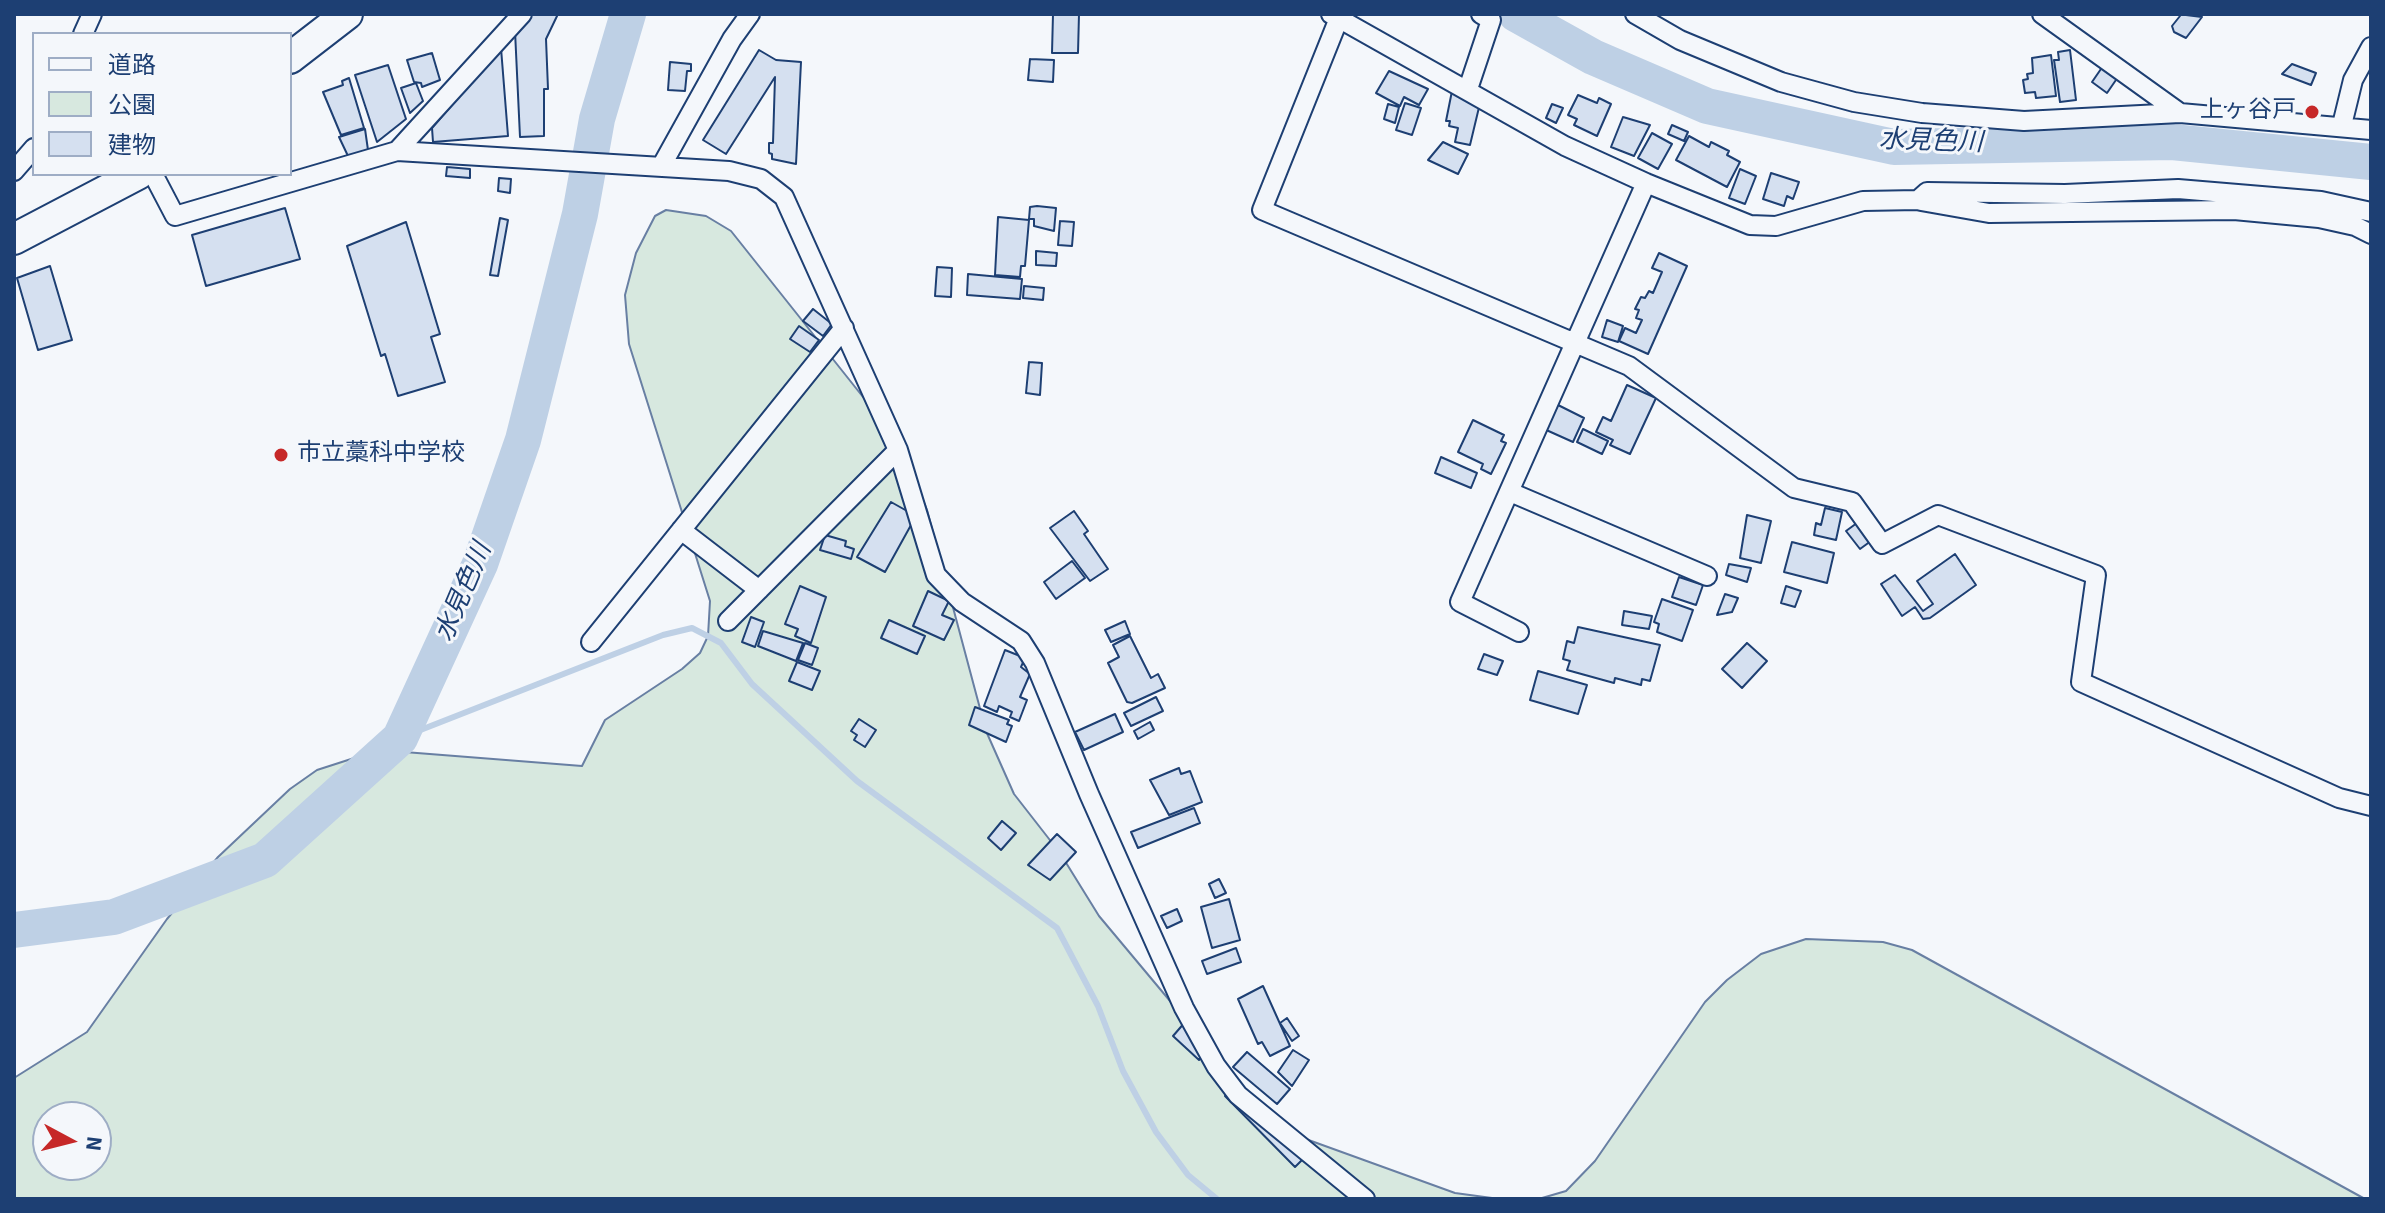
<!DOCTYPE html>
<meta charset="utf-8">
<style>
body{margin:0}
#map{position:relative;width:2385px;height:1213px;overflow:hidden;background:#f4f7fb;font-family:"Source Sans 3","Noto Sans JP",sans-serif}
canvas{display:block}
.frame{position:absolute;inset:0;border:16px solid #1d3f73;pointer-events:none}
.legend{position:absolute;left:32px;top:32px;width:260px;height:144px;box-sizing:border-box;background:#f4f7fb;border:2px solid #9eadc5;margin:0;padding:10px 14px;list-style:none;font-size:24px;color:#1d3f73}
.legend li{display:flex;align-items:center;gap:16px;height:40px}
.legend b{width:40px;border:2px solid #9eadc5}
.north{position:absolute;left:32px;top:1101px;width:80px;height:80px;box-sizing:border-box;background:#f4f7fb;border:2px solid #9eadc5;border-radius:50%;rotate:97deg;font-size:22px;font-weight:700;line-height:32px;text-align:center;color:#1d3f73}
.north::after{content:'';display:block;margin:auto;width:28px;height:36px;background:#c62828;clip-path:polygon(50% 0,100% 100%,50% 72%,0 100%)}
</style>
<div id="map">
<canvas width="2385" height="1213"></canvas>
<div class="frame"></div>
<ul class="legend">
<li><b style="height:10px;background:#f4f7fb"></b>道路</li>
<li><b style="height:22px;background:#d7e8df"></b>公園</li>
<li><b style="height:22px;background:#d5e0f0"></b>建物</li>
</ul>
<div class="north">N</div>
</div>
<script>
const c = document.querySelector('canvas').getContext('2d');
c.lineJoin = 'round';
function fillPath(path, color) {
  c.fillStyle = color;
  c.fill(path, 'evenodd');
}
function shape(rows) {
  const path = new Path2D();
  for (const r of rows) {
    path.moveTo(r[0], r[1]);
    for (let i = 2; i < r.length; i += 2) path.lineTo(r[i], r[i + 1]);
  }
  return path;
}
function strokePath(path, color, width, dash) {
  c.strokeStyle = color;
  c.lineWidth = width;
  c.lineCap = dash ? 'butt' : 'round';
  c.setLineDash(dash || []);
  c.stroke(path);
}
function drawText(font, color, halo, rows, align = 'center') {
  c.font = font + ' "Source Sans 3","Noto Sans JP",sans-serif';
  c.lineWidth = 6;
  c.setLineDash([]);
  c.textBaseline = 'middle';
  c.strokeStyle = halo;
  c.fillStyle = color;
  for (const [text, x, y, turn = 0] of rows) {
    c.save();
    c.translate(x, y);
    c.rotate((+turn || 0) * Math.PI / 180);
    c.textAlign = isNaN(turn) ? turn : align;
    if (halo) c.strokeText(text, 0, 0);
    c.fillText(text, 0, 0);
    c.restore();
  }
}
const green = shape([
 [666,210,706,216,731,231,902,446,927,510,986,731,1014,794,1060,853,1099,916,1262,1111,1303,1138,1455,1193,1492,1198,1542,1198,1566,1191,1595,1161,1705,1002,1727,980,1761,954,1806,939,1883,942,1912,950,2365,1199,14,1199,14,1078,87,1032,167,919,218,857,290,789,317,770,379,750,582,766,605,720,682,669,700,653,708,636,710,601,629,344,625,295,636,253,655,216,666,210],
 [48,1117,96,1117,96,1165,48,1165,48,1117]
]);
fillPath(green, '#d7e8df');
strokePath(green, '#687fa3', 2);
strokePath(shape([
 [400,738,663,635,692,628,721,643,752,684,857,781,1057,928,1098,1006,1123,1071,1156,1132,1188,1175,1217,1199]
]), '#bed0e5', 6);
strokePath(shape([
 [1516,14,1593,57,1707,106,1894,147,2172,142,2371,162],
 [14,930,114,917,265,860,400,738,480,564,523,440,580,214,597,119,628,14]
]), '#bed0e5', 36);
const building = shape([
 [529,14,558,14,546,39,548,89,544,89,544,136,520,137,515,31,529,14],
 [1053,14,1079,14,1078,53,1052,53,1053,14],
 [2178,14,2202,17,2186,38,2174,32,2172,26,2180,16,2178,14],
 [501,48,508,136,433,142,432,128,501,48],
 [759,50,776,60,801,62,796,164,772,159,772,154,769,153,769,143,773,143,775,77,726,154,703,140,759,50],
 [2070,50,2076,100,2060,102,2054,60,2059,60,2058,52,2070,50],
 [432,53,440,80,422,87,421,83,414,82,407,60,432,53],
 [2051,55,2056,96,2036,98,2035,92,2025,93,2023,80,2028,79,2027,74,2033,73,2032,58,2051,55],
 [1030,59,1054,60,1053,82,1028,80,1030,59],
 [670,62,691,64,691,71,687,71,685,91,668,90,670,62],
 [2292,64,2316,73,2311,85,2282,74,2292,64],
 [388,65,406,119,377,142,355,75,388,65],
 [2103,66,2118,77,2107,93,2092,82,2103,66],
 [1389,71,1428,89,1419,105,1404,97,1400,106,1376,93,1389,71],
 [349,78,364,128,341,135,323,92,343,85,342,81,349,78],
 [416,83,423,101,410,113,401,88,416,83],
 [1452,91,1481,99,1470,145,1455,142,1458,128,1449,126,1450,121,1446,121,1452,91],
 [1578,95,1597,103,1599,98,1611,104,1597,136,1574,125,1577,119,1568,115,1578,95],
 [1405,103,1421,108,1412,135,1396,130,1405,103],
 [1388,104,1399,107,1395,123,1384,119,1388,104],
 [1552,104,1563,108,1556,123,1546,118,1552,104],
 [1623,117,1650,125,1634,156,1611,147,1623,117],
 [1672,125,1688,132,1684,141,1668,134,1672,125],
 [365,129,368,150,348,156,339,137,365,129],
 [1652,133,1672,144,1658,169,1638,158,1652,133],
 [1689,136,1709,147,1711,142,1729,151,1727,155,1740,162,1727,187,1676,160,1689,136],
 [1443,142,1468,154,1458,174,1428,160,1443,142],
 [447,167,470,169,470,178,446,176,447,167],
 [1740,169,1756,176,1745,204,1729,198,1740,169],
 [1771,173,1799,182,1793,199,1787,196,1784,206,1763,199,1771,173],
 [499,178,511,179,510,193,498,191,499,178],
 [1037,206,1056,208,1054,231,1034,226,1034,219,1029,219,1030,207,1037,206],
 [285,208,300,259,206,286,192,235,285,208],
 [998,217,1029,220,1025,266,1021,266,1020,277,995,275,998,217],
 [500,218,508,220,498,276,490,275,500,218],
 [1060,221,1074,222,1072,246,1058,245,1060,221],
 [406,222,440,334,431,337,445,382,398,396,385,354,381,356,347,246,406,222],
 [1036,251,1057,253,1056,266,1036,265,1036,251],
 [1659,253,1687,266,1648,354,1619,341,1625,328,1636,333,1642,320,1636,318,1639,310,1635,309,1641,297,1645,298,1649,291,1653,293,1662,272,1652,268,1659,253],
 [50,266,72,340,38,350,17,278,50,266],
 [937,267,952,268,951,297,935,296,937,267],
 [968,274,1022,279,1020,299,967,295,968,274],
 [1024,286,1044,288,1043,300,1023,298,1024,286],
 [813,309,832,324,823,336,803,321,813,309],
 [1607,320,1623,326,1618,342,1602,337,1607,320],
 [799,326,819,340,810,352,790,339,799,326],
 [1029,362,1042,363,1040,395,1026,393,1029,362],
 [1627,385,1656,398,1630,454,1610,445,1613,440,1596,432,1603,417,1611,421,1627,385],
 [1556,404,1584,418,1573,442,1544,429,1556,404],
 [1473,420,1504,435,1501,441,1506,443,1491,474,1481,469,1483,464,1458,452,1473,420],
 [1583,429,1608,441,1602,454,1577,442,1583,429],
 [1441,457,1477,473,1471,488,1435,473,1441,457],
 [891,502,916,516,885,572,857,557,891,502],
 [1825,508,1842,512,1836,540,1814,535,1816,523,1821,525,1825,508],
 [1074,511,1088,531,1084,534,1108,569,1090,581,1050,528,1074,511],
 [1747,515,1771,521,1761,563,1740,558,1747,515],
 [1861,520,1875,538,1860,549,1846,531,1861,520],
 [825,535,846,541,845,546,854,549,851,559,820,550,825,535],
 [1792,542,1834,553,1827,583,1784,572,1792,542],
 [1955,554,1976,585,1930,618,1923,619,1915,607,1902,616,1881,584,1895,575,1923,611,1933,604,1917,581,1955,554],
 [1072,561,1085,578,1056,599,1044,582,1072,561],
 [1729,564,1751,568,1747,582,1726,575,1729,564],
 [1679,577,1703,585,1696,605,1672,597,1679,577],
 [800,586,826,597,811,643,795,636,798,629,785,624,800,586],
 [1786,586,1801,591,1795,607,1781,603,1786,586],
 [928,591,949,601,942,615,954,620,944,640,913,626,928,591],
 [1725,594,1738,598,1732,612,1717,615,1725,594],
 [1662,599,1693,610,1682,641,1657,632,1659,624,1654,622,1662,599],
 [1624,611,1652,616,1649,629,1622,625,1624,611],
 [751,617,764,622,755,647,742,642,751,617],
 [889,620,925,636,917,654,881,638,889,620],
 [1125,621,1130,634,1111,642,1105,630,1125,621],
 [1578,627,1660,645,1650,681,1642,679,1641,685,1615,678,1614,683,1567,670,1570,661,1563,659,1567,641,1574,643,1578,627],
 [763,631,803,643,796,661,758,646,763,631],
 [1130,636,1151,678,1158,674,1165,688,1132,703,1127,702,1108,663,1119,657,1113,645,1130,636],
 [805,643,818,648,812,665,798,660,805,643],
 [1747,643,1767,661,1742,688,1722,669,1747,643],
 [1005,650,1025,658,1021,667,1030,674,1020,697,1027,700,1019,721,1010,717,1012,712,999,706,997,712,984,706,1005,650],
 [1484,654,1503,661,1497,675,1478,669,1484,654],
 [797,662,820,671,812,690,789,681,797,662],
 [1538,671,1587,685,1578,714,1530,700,1538,671],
 [1156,697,1163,711,1131,726,1124,713,1156,697],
 [975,707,1009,720,1007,724,1012,726,1006,742,969,725,975,707],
 [1115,714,1123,732,1084,750,1075,732,1115,714],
 [859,719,876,730,865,747,854,740,857,735,851,731,859,719],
 [1150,722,1154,730,1138,739,1134,731,1150,722],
 [1179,768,1181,774,1190,771,1202,802,1169,815,1150,780,1179,768],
 [1194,808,1200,823,1138,848,1131,832,1194,808],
 [1002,821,1016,833,1001,850,988,838,1002,821],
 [1057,834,1076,852,1050,880,1028,865,1057,834],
 [1219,879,1226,893,1215,898,1209,884,1219,879],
 [1229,899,1240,940,1212,948,1201,907,1229,899],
 [1177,909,1182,921,1167,928,1161,916,1177,909],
 [1236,948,1241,962,1207,974,1202,961,1236,948],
 [1263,986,1290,1046,1270,1056,1262,1042,1258,1044,1238,999,1263,986],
 [1287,1018,1299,1036,1292,1041,1280,1023,1287,1018],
 [1186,1021,1204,1054,1199,1060,1173,1036,1186,1021],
 [1293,1050,1309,1060,1292,1086,1278,1072,1293,1050],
 [1247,1052,1290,1089,1277,1104,1233,1067,1247,1052],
 [1231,1090,1305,1157,1295,1167,1225,1096,1231,1090]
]);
fillPath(building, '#d5e0f0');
strokePath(building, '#1d3f73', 2);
const minor = shape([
 [1331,14,1565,146,1646,183,1750,225,1776,226,1863,201,1918,200,1927,192,2065,194,2178,189,2321,201,2371,212],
 [1635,14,1680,40,1781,82,1854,102,1922,113,2024,121,2180,113,2371,130],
 [2042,14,2180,113],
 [1339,18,1262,210,1629,366,1794,488,1852,502,1882,544,1938,515,2096,575,2081,682,2339,798,2371,806],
 [83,34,92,14],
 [1468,89,1491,20,1481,14],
 [2342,125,2353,80,2371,47],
 [397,151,522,14],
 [662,165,732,39,750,14],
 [14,171,34,148],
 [153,174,175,216,397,151,729,171,761,179,784,197,898,450,936,575,962,602,1021,641,1035,663,1089,794,1184,1008,1216,1066,1238,1095,1365,1199],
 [1921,201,1989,213,2234,210,2319,218,2355,226,2371,234],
 [1510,492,1707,576],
 [681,530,759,590],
 [728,621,898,450],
 [1519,632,1460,602,1646,183],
 [591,642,844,328]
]);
const trunk = shape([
 [290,58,347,14],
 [14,239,138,174]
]);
strokePath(minor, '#1d3f73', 22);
strokePath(trunk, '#1d3f73', 34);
strokePath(minor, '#f4f7fb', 18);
strokePath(trunk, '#f4f7fb', 30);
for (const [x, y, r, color] of [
 [2312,112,8,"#c62828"],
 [281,455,8,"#c62828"]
]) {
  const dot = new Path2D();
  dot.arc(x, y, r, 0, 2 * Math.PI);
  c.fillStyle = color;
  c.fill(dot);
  strokePath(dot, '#f4f7fb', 3);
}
drawText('24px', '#1d3f73', '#f4f7fb', [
 ["上ヶ谷戸",2296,112],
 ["市立藁科中学校",297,455,"left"]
], 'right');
drawText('italic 26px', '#1d3f73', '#f4f7fb', [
 ["水見色川",1931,143,2],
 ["水見色川",465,593,-67]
]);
</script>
